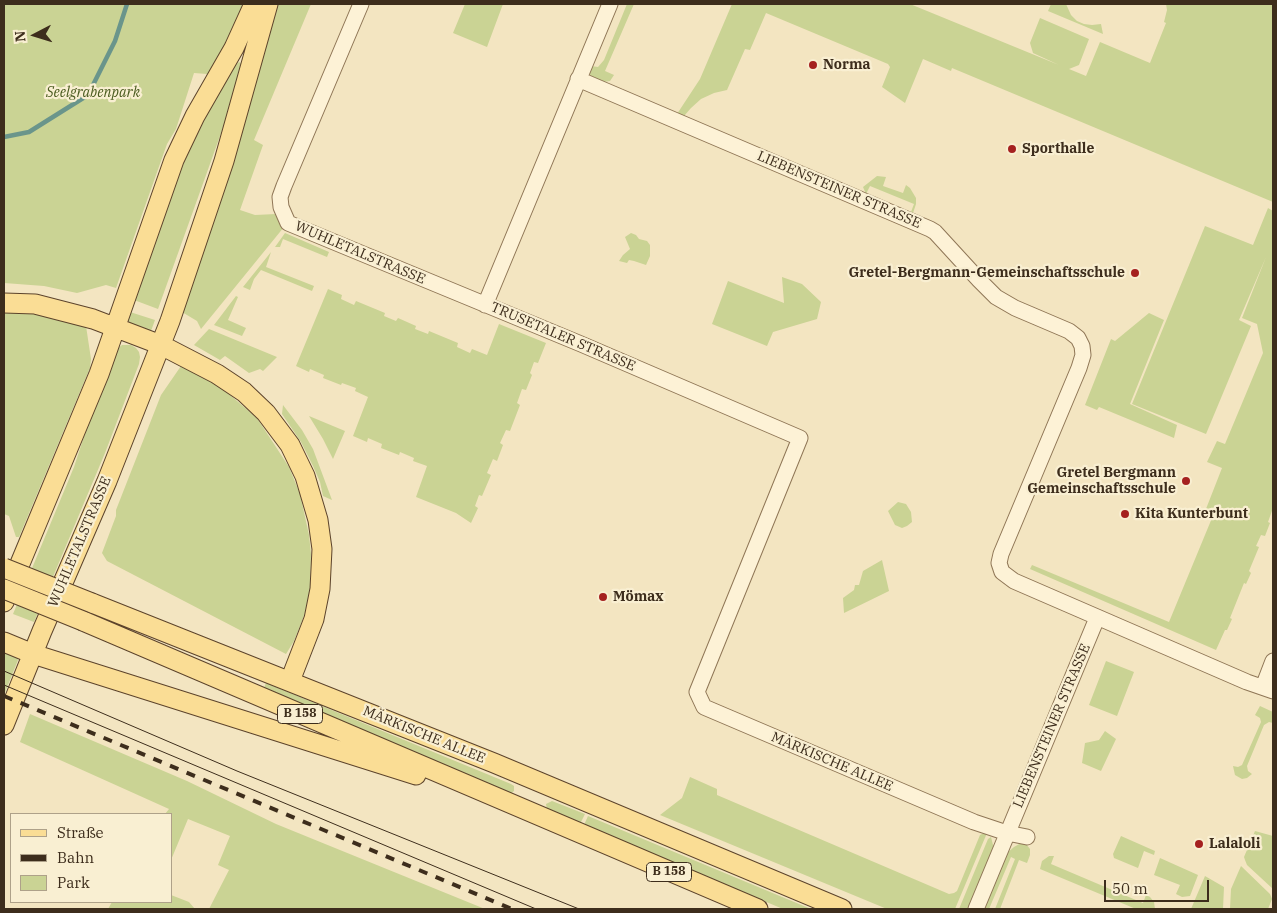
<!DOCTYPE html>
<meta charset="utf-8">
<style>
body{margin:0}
#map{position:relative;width:1277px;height:913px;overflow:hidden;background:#f3e5c1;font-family:"IBM Plex Serif",serif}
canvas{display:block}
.frame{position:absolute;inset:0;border:5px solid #3d2d1c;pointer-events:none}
.legend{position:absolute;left:10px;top:813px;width:162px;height:90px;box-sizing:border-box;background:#f9efd2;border:1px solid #aea189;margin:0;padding:6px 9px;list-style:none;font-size:15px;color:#3d2d1c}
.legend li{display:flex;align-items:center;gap:10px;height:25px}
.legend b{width:25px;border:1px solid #aea189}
.north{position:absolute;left:10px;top:10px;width:50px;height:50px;-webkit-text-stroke:4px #f9efd2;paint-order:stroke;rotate:265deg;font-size:14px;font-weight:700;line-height:20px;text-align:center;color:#3d2d1c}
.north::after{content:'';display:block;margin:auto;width:18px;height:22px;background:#3d2d1c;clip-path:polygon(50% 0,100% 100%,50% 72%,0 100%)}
.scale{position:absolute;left:1104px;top:880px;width:105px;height:22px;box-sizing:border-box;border:2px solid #3d2d1c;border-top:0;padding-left:6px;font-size:15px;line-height:18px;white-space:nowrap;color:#3d2d1c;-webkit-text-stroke:4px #f9efd2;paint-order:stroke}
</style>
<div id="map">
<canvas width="1277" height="913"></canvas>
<div class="frame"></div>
<ul class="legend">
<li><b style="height:6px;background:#fadd95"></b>Straße</li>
<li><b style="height:6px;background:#3d2d1c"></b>Bahn</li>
<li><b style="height:14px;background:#cad394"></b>Park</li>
</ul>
<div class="north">N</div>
<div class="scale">50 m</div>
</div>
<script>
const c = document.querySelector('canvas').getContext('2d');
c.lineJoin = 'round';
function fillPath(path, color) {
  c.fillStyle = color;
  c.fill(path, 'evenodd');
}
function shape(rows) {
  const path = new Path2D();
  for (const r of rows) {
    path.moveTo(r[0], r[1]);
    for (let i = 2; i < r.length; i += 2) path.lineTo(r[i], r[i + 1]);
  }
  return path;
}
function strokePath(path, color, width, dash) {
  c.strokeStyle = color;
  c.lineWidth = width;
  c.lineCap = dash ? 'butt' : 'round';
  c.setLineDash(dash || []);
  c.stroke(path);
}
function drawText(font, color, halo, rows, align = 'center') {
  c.font = font + ' "IBM Plex Serif",serif';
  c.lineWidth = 4.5;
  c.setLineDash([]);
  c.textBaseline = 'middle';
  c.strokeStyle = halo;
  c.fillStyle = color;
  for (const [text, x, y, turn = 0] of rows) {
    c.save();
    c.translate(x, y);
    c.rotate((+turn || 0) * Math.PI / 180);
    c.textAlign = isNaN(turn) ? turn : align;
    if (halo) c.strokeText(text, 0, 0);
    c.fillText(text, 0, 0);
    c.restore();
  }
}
fillPath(shape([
 [4,4,245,4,203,89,207,74,194,73,176,129,167,144,116,288,106,285,77,293,44,286,4,283],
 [276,4,311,4,254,140,263,145,240,210,255,215,276,214,284,227,201,329,197,321,182,312],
 [465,4,503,4,487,47,453,33],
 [627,4,634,4,605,71,614,75,610,81,603,82,592,78,589,73,591,66,598,67,604,60],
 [732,4,910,4,1059,65,1033,53,1030,43,1040,18,1089,39,1079,65,1069,69,1086,76,1100,42,1150,63,1166,23,1164,22,1167,10,1166,4,1273,4,1273,202,952,68,951,71,923,59,905,103,882,87,890,67,888,64,766,13,750,50,745,49,727,90,714,93,701,99,691,108,684,116,677,114,700,79],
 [1051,4,1066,4,1071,15,1077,21,1084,24,1092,25,1101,24,1103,34,1048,11],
 [239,62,244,65,239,83,158,309,134,300,172,190,184,162,210,108,233,67],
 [877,176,886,177,883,186,903,193,906,185,910,188,916,198,916,204,913,213,911,212,914,204,870,186,866,194,863,187],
 [1268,208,1273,211,1273,508,1268,522,1270,523,1265,536,1261,535,1256,546,1259,547,1249,571,1251,573,1246,584,1244,583,1230,618,1232,619,1227,630,1225,630,1216,650,1030,569,1032,565,1169,622,1212,518,1204,514,1222,468,1207,462,1217,441,1225,444,1263,353,1257,324,1242,318,1266,257,1239,320,1251,326,1206,434,1132,404,1205,226,1253,245],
 [285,233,329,252,327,257,283,239,280,247,275,247],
 [631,233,636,235,639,239,647,241,650,245,650,256,646,265,634,261,629,260,627,263,619,261,623,255,630,249,625,237],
 [271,252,266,267,314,286,312,291,261,270,254,279,250,290,243,287],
 [782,277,802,284,821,302,817,319,773,332,767,346,712,324,728,281,784,303],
 [328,289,342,295,341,299,354,305,356,301,385,313,384,316,396,321,398,318,416,326,415,329,428,334,429,331,458,343,457,347,470,353,472,349,487,355,499,324,546,343,538,363,534,362,530,373,532,375,526,390,522,389,517,403,520,405,510,431,506,430,500,443,503,445,497,461,493,459,487,473,491,475,482,496,479,495,475,506,478,508,471,523,456,513,416,497,427,466,413,461,414,458,400,452,399,455,381,448,382,444,368,438,367,442,353,436,368,397,355,391,356,388,342,383,341,385,323,378,324,375,310,369,309,372,296,366],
 [236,296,238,297,228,320,246,328,242,336,214,325],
 [4,310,36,312,86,326,91,359,90,368,19,537,16,537,9,516,4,514],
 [130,312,155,320,151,331,127,323],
 [1149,313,1164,320,1130,404,1177,425,1174,438,1099,407,1097,410,1085,405,1111,339,1115,341],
 [209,329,277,357,263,371,260,369,249,373,225,356,220,360,194,345],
 [122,345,131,345,136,348,139,352,140,357,139,364,105,453,34,622,13,614,74,467,94,406,117,349],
 [181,366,203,377,223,389,257,418,289,467,300,494,309,535,311,554,310,591,304,616,294,641,286,654,107,561,102,553,116,516,116,510,161,395],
 [283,405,302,430,313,449,332,500,323,496,320,482,313,466,301,442,282,414],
 [309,416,345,431,333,459,323,439],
 [898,502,906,504,911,512,912,522,907,526,902,528,895,525,888,511],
 [882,560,889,591,844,613,843,598,854,590,855,585,859,585,863,571],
 [4,652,16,656,18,660,4,695],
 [1106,661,1134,672,1117,716,1089,705],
 [266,683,511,784,514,786,514,791,510,794,264,688],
 [1260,706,1273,712,1273,723,1269,722,1264,725,1247,766,1248,771,1252,774,1247,778,1242,779,1235,775,1233,766,1238,767,1242,765,1261,722,1260,718,1255,715],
 [30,714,187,781,276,824,485,909,209,909,229,870,218,865,230,836,188,819,171,860,171,814,165,814,169,809,20,742],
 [1105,731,1116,739,1101,771,1082,763,1085,743,1099,740],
 [690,777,717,789,717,795,949,894,954,893,957,891,980,835,984,833,987,833,955,909,887,909,660,815,682,798],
 [552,801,585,814,580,824,547,810,546,804],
 [588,816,811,909,783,909,584,825],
 [1255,831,1273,836,1273,889,1247,865,1245,860,1244,857],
 [1121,836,1155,851,1154,855,1144,851,1138,868,1114,858,1113,854],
 [991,837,994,849,969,909,959,909,988,839],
 [1021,843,1026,844,1030,849,1030,855,1027,863,1019,860,1000,909,995,909,1015,859,1011,857,989,909,982,909,1007,853,1014,847],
 [1049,856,1054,856,1051,864,1143,903,1146,895,1150,897,1154,902,1155,909,1136,909,1040,869,1042,861],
 [1160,858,1198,875,1190,896,1182,897,1176,894,1180,885,1154,875],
 [1241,866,1270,894,1272,899,1268,909,1230,909,1231,889],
 [1205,876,1224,887,1223,909,1191,909],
 [171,895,189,902,195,909,108,909,112,902,171,902]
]), '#cad394');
strokePath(shape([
 [4,137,29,132,88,95,115,41,127,4]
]), '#6a958b', 4.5);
const minor = shape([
 [361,4,284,186,280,197,281,207,288,223,581,344,800,438,697,692,704,707,974,822,1007,833,1027,837],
 [578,79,930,229,935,232,979,280,996,297,1015,308,1069,331,1078,338,1082,346,1083,355,1079,368,1001,554,999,563,1002,572,1014,581,1247,682,1273,691],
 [485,305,610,4],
 [1263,687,1273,661],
 [976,909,1097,618]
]);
const major = shape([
 [4,303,35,304,93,319,161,345,217,374,244,392,266,413,290,445,305,476,318,520,322,549,320,589,314,619,290,681],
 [4,602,99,374,174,160,195,116,234,48,254,4],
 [92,603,494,763,842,909],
 [83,621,758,909],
 [4,642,33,654,416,775],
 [4,725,42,631,107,481,170,321,224,161,268,4]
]);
strokePath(minor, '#8f7656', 17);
strokePath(major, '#5c432b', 21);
strokePath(minor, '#fdf2d6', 15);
strokePath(major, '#fadd95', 19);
strokePath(shape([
 [4,671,237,771,579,909],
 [4,685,536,909]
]), '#3d2d1c', 1);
strokePath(shape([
 [4,696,512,909]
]), '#3d2d1c', 4, [9, 9]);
const majorBridge = shape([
 [4,568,92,603],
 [4,589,83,621]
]);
strokePath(majorBridge, '#5c432b', 21, []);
strokePath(majorBridge, '#fadd95', 19);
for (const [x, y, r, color] of [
 [813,65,5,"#a5211f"],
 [1012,149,5,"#a5211f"],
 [1135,273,5,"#a5211f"],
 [1186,481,5,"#a5211f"],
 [1125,514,5,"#a5211f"],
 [603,597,5,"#a5211f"],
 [1199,844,5,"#a5211f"]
]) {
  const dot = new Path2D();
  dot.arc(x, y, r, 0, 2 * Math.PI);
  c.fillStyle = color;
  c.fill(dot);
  strokePath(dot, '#f9efd2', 2);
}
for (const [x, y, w] of [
 [300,714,45],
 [669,872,45]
]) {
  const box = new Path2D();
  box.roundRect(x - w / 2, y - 9.5, w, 19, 4);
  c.fillStyle = '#f9efd2';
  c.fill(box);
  strokePath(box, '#3d2d1c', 1);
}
drawText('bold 12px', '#3d2d1c', null, [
 ["B 158",300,714],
 ["B 158",669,872]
]);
drawText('bold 14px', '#3d2d1c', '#f9efd2', [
 ["Norma",823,65],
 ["Sporthalle",1022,149],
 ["Gretel-Bergmann-Gemeinschaftsschule",1125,273,"right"],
 ["Gretel Bergmann",1176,473,"right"],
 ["Gemeinschaftsschule",1176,489,"right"],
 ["Kita Kunterbunt",1135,514],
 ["Mömax",613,597],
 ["Lalaloli",1209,844]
], 'left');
drawText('italic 14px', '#4b5c20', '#f9efd2', [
 ["Seelgrabenpark",93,93]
]);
drawText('14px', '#3d2d1c', '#f9efd2', [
 ["LIEBENSTEINER STRASSE",839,190,23],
 ["WUHLETALSTRASSE",360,253,23],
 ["TRUSETALER STRASSE",563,337,23],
 ["WUHLETALSTRASSE",80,542,-67],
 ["LIEBENSTEINER STRASSE",1052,726,-67],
 ["MÄRKISCHE ALLEE",424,735,22],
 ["MÄRKISCHE ALLEE",832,762,23]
]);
</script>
